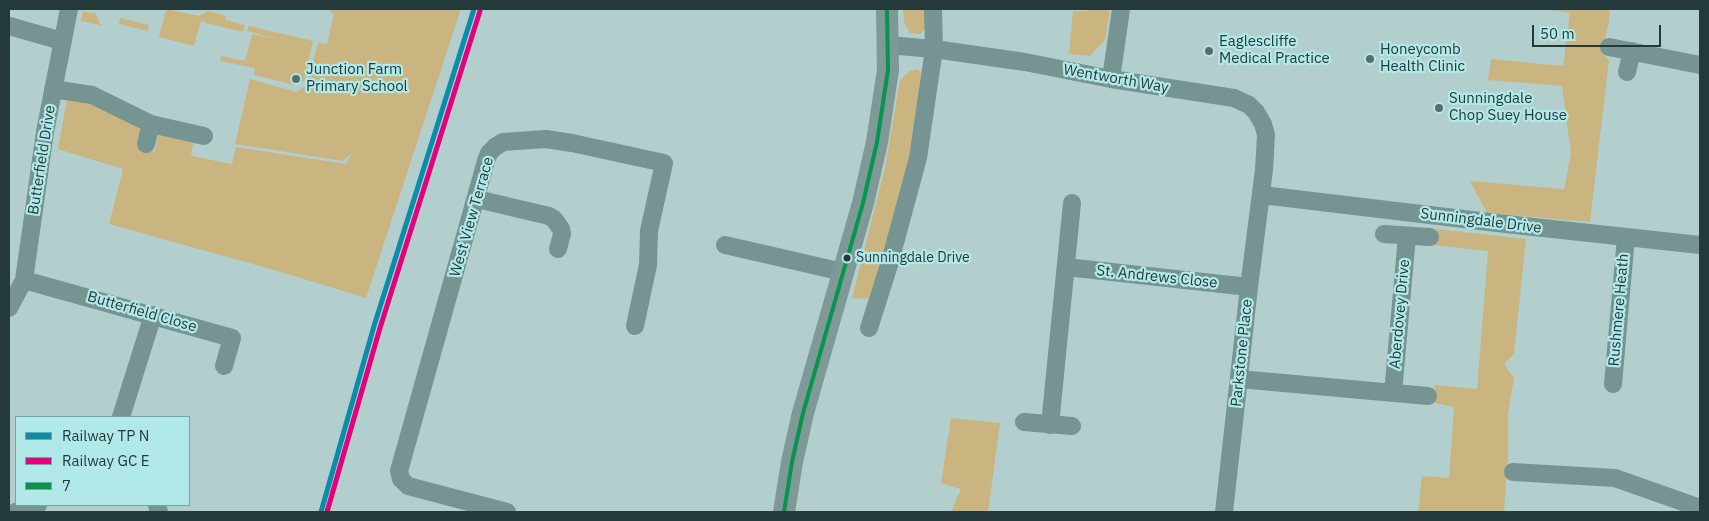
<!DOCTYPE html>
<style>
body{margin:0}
#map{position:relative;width:1709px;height:521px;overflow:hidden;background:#b2cfce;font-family:"IBM Plex Sans",sans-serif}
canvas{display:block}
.frame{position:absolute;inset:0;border:10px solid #243a3a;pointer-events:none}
.legend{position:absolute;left:15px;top:416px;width:175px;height:90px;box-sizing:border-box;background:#b1e9e8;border:1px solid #79a3a2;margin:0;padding:6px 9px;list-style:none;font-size:15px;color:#243a3a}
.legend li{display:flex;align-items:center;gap:10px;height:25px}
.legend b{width:25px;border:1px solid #79a3a2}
.scale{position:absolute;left:1532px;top:25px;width:129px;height:22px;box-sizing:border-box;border:2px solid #243a3a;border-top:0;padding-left:6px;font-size:15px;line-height:18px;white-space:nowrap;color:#243a3a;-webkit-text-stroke:4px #b1e9e8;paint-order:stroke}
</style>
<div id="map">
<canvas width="1709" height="521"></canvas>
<div class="frame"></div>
<ul class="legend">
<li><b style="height:6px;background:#098da9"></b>Railway TP N</li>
<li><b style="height:6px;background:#e5007d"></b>Railway GC E</li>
<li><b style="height:6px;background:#05964e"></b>7</li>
</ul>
<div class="scale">50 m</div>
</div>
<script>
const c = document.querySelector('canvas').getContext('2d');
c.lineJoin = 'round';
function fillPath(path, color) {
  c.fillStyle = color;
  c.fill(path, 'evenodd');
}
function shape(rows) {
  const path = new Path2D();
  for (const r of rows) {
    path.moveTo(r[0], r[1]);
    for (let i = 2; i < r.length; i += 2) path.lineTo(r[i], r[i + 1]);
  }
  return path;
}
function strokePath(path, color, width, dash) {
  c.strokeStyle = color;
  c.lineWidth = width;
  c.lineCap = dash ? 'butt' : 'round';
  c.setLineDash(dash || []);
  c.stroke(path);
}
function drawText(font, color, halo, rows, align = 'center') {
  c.font = font + ' "IBM Plex Sans",sans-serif';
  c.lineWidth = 4.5;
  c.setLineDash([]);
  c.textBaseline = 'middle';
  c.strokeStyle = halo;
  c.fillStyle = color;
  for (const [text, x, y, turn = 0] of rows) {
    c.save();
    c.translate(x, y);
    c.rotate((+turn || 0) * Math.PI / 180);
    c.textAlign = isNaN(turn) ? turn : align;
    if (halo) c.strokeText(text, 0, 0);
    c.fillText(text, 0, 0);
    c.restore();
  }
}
fillPath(shape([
 [166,9,199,16,208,11,226,16,225,20,245,25,243,32,205,23,205,22,201,21,194,46,159,37],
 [331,9,461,9,366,298,281,272,109,224,123,169,58,149,67,99,81,99,142,128,138,146,155,151,159,132,194,139,191,156,232,164,236,147,346,164,352,153,343,161,235,144,250,79,296,92,306,86,318,43,327,44,334,13,330,12],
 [903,9,926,9,927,27,920,34,910,33,904,22],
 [1089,9,1110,9,1105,40,1090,56,1069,54,1073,11,1088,11],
 [1541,9,1610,9,1609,22,1602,53,1609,60,1590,222,1487,213,1470,181,1564,189,1571,153,1562,86,1488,80,1491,59,1563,66,1570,13],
 [83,11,92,13,95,12,100,24,104,26,81,21],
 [120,18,149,25,148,31,119,24],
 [249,26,313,41,304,81,295,85,254,75,255,68,220,61,221,56,245,61,252,34,276,39,247,31],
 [917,69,921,72,918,112,911,160,881,265,868,299,852,298,885,168,900,80,910,71],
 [1436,229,1526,239,1514,354,1504,364,1514,378,1508,413,1508,455,1504,512,1418,512,1422,476,1449,478,1454,407,1434,403,1435,385,1477,389,1488,251,1434,245],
 [951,418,1000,423,988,512,951,512,961,489,941,483]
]), '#cab581');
strokePath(shape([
 [9,26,62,41],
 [888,45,934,49,1025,62,1111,79,1234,98,1249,105,1256,112,1263,124,1266,135,1264,170,1249,287,1224,512],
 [1609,47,1700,65],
 [1627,72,1632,51],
 [1111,79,1121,9],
 [53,89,92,95,151,124,204,136],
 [146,144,151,124],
 [1262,195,1497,223,1700,245],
 [477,199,549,216,554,219,561,229,562,234,558,249],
 [1384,234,1430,237],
 [725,245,843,272],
 [1066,267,1249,287],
 [24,280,232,338,224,366],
 [9,308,24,280,45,132,69,9],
 [869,328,889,265,918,158,934,49,933,9],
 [1239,379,1428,396],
 [1613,384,1626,237],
 [1393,393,1407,236],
 [121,417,153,315],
 [1024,422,1072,426],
 [1050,425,1072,203],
 [1513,472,1615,478,1700,508],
 [157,505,159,512],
 [15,512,38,505],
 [507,512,408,486,401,479,399,471,486,161,489,153,495,147,503,142,546,139,572,143,664,163,649,231,648,265,635,326]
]), '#769492', 18);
strokePath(shape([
 [784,512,792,462,803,413,863,203,877,142,888,70,887,9]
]), '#7f9998', 22);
strokePath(shape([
 [784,512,792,462,803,413,863,203,877,142,888,70,887,9]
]), '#05964e', 4);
strokePath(shape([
 [321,512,374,326,474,9]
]), '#098da9', 5);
strokePath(shape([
 [327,512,380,328,480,11]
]), '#e5007d', 5);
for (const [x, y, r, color] of [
 [1209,51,5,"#566e6e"],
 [1370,59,5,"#566e6e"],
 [296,79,5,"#566e6e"],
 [1439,108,5,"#566e6e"],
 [847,258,4.5,"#243a3a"]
]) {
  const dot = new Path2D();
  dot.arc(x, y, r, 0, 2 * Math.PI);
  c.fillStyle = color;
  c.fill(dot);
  strokePath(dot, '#b1e9e8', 2);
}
drawText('14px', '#243a3a', '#b1e9e8', [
 ["Sunningdale Drive",856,258]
], 'left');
drawText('15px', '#243a3a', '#b1e9e8', [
 ["Eaglescliffe",1219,42],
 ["Medical Practice",1219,59],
 ["Honeycomb",1380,50],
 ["Health Clinic",1380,67],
 ["Junction Farm",306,70],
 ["Primary School",306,87],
 ["Sunningdale",1449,99],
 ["Chop Suey House",1449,116]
], 'left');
drawText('15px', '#243a3a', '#b1e9e8', [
 ["Wentworth Way",1116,79,10],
 ["Butterfield Drive",42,160,-81],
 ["West View Terrace",472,217,-74],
 ["Sunningdale Drive",1481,221,7],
 ["St. Andrews Close",1157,277,6],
 ["Rushmere Heath",1619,310,-85],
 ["Butterfield Close",142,312,16],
 ["Aberdovey Drive",1400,314,-85],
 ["Parkstone Place",1242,353,-84]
]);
</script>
